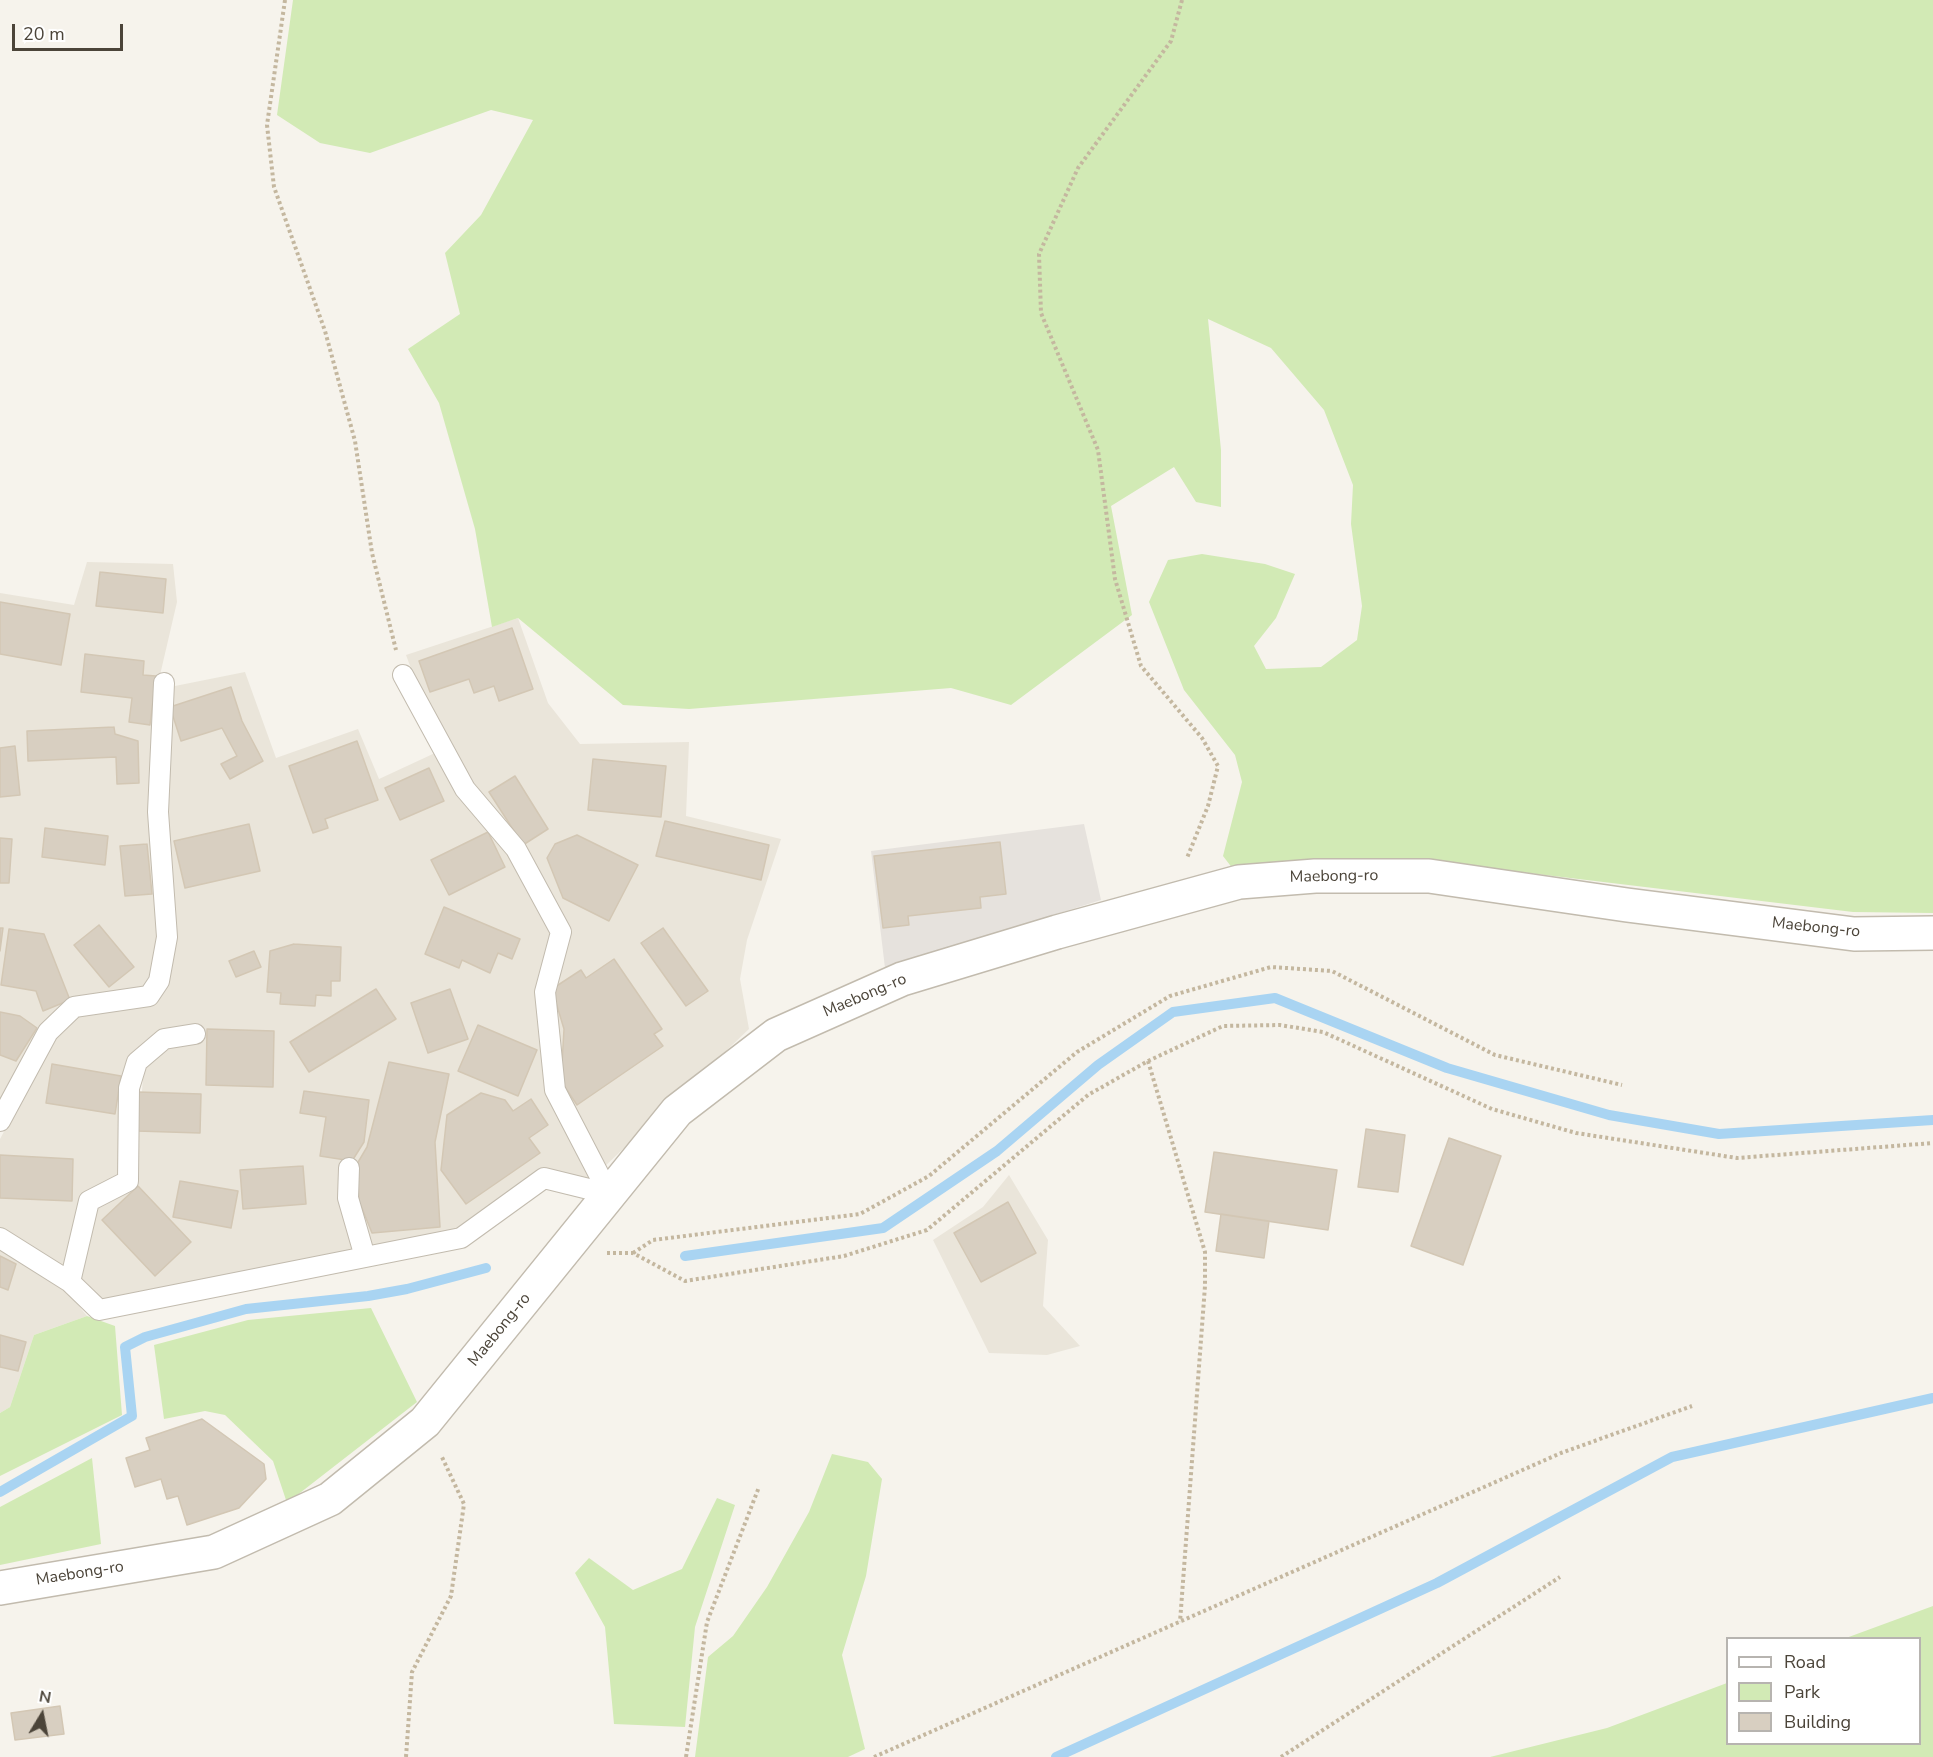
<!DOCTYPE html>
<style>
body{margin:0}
#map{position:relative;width:1933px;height:1757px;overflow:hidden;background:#f6f3ec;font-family:"Nunito Sans",sans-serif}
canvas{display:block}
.legend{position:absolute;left:1726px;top:1637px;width:195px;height:108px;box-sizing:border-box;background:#fff;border:2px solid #b7b4b0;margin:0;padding:8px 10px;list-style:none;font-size:18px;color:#4b4439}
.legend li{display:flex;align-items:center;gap:12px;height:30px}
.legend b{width:30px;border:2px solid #b7b4b0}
.north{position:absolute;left:12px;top:1685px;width:60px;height:60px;-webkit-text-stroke:4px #fff;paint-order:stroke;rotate:10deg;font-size:16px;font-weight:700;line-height:24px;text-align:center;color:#4b4439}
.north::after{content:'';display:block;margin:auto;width:21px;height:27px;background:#4b4439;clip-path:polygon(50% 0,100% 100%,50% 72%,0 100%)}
.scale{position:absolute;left:12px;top:24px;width:111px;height:27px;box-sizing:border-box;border:3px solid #4b4439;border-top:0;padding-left:8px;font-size:18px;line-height:21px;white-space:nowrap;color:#4b4439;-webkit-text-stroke:4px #fff;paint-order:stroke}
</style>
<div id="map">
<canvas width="1933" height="1757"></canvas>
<ul class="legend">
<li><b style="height:8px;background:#fff"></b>Road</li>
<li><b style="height:16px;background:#d2eab5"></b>Park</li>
<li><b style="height:16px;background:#d8cfc1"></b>Building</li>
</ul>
<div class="north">N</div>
<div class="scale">20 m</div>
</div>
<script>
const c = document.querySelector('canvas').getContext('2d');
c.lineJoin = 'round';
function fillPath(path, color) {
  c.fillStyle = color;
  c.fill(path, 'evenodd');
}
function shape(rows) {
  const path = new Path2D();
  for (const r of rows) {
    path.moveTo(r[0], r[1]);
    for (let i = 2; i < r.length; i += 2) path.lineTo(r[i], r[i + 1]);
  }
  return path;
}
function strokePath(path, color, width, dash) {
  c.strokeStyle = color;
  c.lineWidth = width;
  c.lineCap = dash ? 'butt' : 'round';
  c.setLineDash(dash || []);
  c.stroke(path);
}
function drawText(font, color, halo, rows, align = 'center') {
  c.font = font + ' "Nunito Sans",sans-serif';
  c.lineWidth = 5;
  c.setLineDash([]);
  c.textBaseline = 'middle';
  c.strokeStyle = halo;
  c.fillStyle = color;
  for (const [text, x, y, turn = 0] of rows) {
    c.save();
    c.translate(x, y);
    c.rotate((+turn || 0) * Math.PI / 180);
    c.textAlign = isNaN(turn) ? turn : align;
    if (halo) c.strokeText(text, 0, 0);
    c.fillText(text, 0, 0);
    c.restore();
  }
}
fillPath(shape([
 [87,562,173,564,177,602,157,688,159,936,151,978,144,989,71,1001,0,1104,0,593,74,605],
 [518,618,548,703,580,744,689,742,686,816,781,839,747,940,740,979,749,1029,602,1169,559,1087,550,993,567,931,470,786,419,690,406,655],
 [245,672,276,758,358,729,379,779,435,753,509,854,553,933,548,1090,592,1180,542,1169,458,1231,102,1301,79,1280,97,1207,134,1184,144,1067,168,1046,197,1028,132,1059,122,1177,84,1198,67,1271,0,1228,0,1139,55,1037,78,1015,153,1004,166,812,170,687],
 [1009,1175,1048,1240,1043,1306,1080,1346,1047,1355,989,1353,933,1240,983,1207],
 [0,1249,65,1289,87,1316,34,1335,10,1407,0,1413]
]), '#eae5da');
fillPath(shape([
 [1084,824,1101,900,885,968,871,851]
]), '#e6e2dd');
fillPath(shape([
 [293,0,1933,0,1933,913,1853,912,1437,862,1233,869,1223,856,1242,782,1235,755,1184,690,1149,602,1168,560,1202,554,1265,564,1295,574,1276,618,1254,646,1266,669,1321,667,1357,640,1362,606,1351,524,1353,485,1324,410,1271,348,1208,319,1221,450,1221,507,1196,502,1174,467,1111,506,1132,615,1011,705,951,688,689,709,623,705,518,618,492,627,475,529,439,403,408,349,460,314,445,253,481,215,533,120,491,110,370,153,320,143,277,115],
 [371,1308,417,1402,287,1503,273,1461,225,1415,205,1411,164,1419,154,1345,248,1320],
 [87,1316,115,1326,122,1415,0,1476,0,1413,10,1407,34,1335],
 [832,1454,868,1462,882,1479,866,1576,842,1655,865,1749,848,1757,695,1757,708,1657,733,1636,767,1587,809,1512],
 [92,1458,101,1544,0,1565,0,1507],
 [717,1498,735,1505,695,1627,685,1727,614,1724,605,1627,575,1573,589,1558,633,1590,682,1569],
 [1933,1606,1933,1757,1490,1757,1607,1728,1727,1683,1728,1744,1920,1744,1920,1638,1846,1638]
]), '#d2eab5');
strokePath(shape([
 [685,1256,883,1228,997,1151,1098,1065,1173,1012,1275,998,1447,1068,1609,1115,1719,1134,1933,1120],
 [0,1492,132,1416,125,1347,145,1337,246,1309,368,1296,407,1289,486,1268],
 [1056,1757,1437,1583,1672,1457,1933,1398]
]), '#a9d4f2', 10);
const building = shape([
 [100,572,166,579,163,613,96,606,100,572],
 [0,602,70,614,61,665,0,654,0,602],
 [512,628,533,689,499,701,494,686,474,693,469,679,430,692,419,661,512,628],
 [85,654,144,661,143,675,156,676,150,725,129,722,132,698,81,692,85,654],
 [231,687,242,721,263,761,230,779,221,764,237,756,222,728,181,741,170,707,231,687],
 [114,727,115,734,138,741,139,783,117,784,116,757,28,761,27,731,114,727],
 [357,741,378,800,325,819,328,828,313,833,289,766,357,741],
 [15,746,20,795,0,797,0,748,15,746],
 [593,759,666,766,661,817,588,810,593,759],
 [429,768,444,801,400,820,385,788,429,768],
 [515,776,548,829,523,845,489,792,515,776],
 [665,821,769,845,761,880,656,856,665,821],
 [249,824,260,871,185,888,174,841,249,824],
 [45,828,108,836,105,865,42,857,45,828],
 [488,832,505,867,449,895,431,860,488,832],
 [577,835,638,865,609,921,563,898,547,858,555,844,577,835],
 [0,838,12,839,9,883,0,883,0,838],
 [1000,842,1006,894,980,897,981,908,908,916,909,925,883,928,874,856,1000,842],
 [147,844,152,894,125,896,120,846,147,844],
 [444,907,520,939,512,959,498,953,490,973,462,960,459,968,425,954,444,907],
 [99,925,134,967,109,987,74,945,99,925],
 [0,928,3,928,0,951,0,928],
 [663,928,708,991,686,1006,641,943,663,928],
 [9,929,44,934,70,1000,43,1011,36,991,1,985,9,929],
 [294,944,341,947,340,981,331,981,331,996,316,995,315,1006,280,1004,281,993,267,992,270,951,294,944],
 [254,951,261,967,236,977,229,961,254,951],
 [614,959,662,1029,654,1034,663,1046,577,1105,561,1081,564,1029,552,989,581,970,586,978,614,959],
 [376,989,396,1019,309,1072,290,1042,376,989],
 [450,989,468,1039,428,1053,411,1003,450,989],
 [0,1012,20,1016,37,1028,16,1061,0,1055,0,1012],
 [478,1025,537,1050,518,1096,458,1071,478,1025],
 [207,1029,274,1031,273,1087,206,1085,207,1029],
 [389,1062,449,1074,435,1142,440,1227,372,1233,359,1201,357,1164,367,1147,389,1062],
 [52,1064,121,1076,115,1114,46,1103,52,1064],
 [304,1091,369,1100,364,1142,352,1161,320,1156,326,1117,300,1113,304,1091],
 [138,1092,201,1094,200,1133,137,1131,138,1092],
 [481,1093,505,1100,513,1111,531,1099,548,1125,529,1138,540,1153,466,1204,441,1170,447,1115,481,1093],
 [1366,1129,1405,1135,1398,1192,1358,1187,1366,1129],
 [1449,1138,1501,1156,1463,1265,1411,1246,1449,1138],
 [1214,1152,1337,1170,1328,1230,1205,1212,1214,1152],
 [0,1155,73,1159,72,1201,0,1198,0,1155],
 [303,1166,306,1204,243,1209,240,1170,303,1166],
 [180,1181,238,1191,231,1228,173,1217,180,1181],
 [138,1186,191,1242,155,1276,102,1220,138,1186],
 [1008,1202,1036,1253,981,1282,954,1233,1008,1202],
 [1221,1214,1269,1221,1264,1258,1216,1251,1221,1214],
 [0,1256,16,1264,8,1290,0,1287,0,1256],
 [0,1335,26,1342,18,1371,0,1367,0,1335],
 [202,1419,264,1464,266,1479,239,1508,187,1525,178,1496,167,1499,161,1479,135,1487,126,1458,150,1450,146,1438,202,1419],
 [60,1706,64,1734,15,1740,11,1713,60,1706]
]);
fillPath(building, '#d8cfc1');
strokePath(building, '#d3c7b4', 1.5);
const service = shape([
 [403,675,465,789,516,849,561,932,545,992,555,1090,609,1194],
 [0,1121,48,1032,74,1007,149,996,159,981,167,937,158,812,164,683],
 [349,1168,348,1198,365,1257],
 [0,1238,70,1282,99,1310,461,1238,544,1178,609,1194],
 [70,1282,89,1201,128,1181,129,1088,137,1062,164,1039,195,1034]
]);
const tertiary = shape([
 [0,1588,214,1552,330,1499,425,1422,677,1111,776,1035,902,979,1057,932,1239,882,1315,876,1429,876,1627,905,1854,934,1933,933]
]);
strokePath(service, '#c2bbae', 22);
strokePath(tertiary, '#c2bbae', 36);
strokePath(shape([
 [285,0,267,125,274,187,325,331,355,441,372,553,396,650],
 [1182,0,1171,41,1078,168,1039,254,1041,313,1098,450,1115,579,1141,666,1202,738,1218,766,1208,806,1187,858],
 [1148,1061,1205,1252,1205,1286,1180,1622],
 [607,1253,633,1253,685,1281,844,1256,927,1230,1088,1095,1148,1061,1223,1026,1280,1025,1323,1032,1492,1109,1576,1133,1737,1158,1933,1143],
 [633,1253,653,1240,860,1214,929,1176,1077,1052,1170,996,1271,967,1332,971,1495,1055,1622,1085],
 [406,1757,412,1672,451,1596,464,1504,441,1455],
 [686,1757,707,1622,759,1487],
 [874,1757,1561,1453,1692,1406],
 [1281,1757,1560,1577]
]), '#c4b79f', 4, [3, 3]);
strokePath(service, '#fff', 20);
strokePath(tertiary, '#fff', 33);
drawText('16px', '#4b4439', '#fff', [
 ["Maebong-ro",1334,877,-1],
 ["Maebong-ro",1816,928,6],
 ["Maebong-ro",865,996,-23],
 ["Maebong-ro",500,1330,-51],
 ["Maebong-ro",80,1574,-9]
]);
</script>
